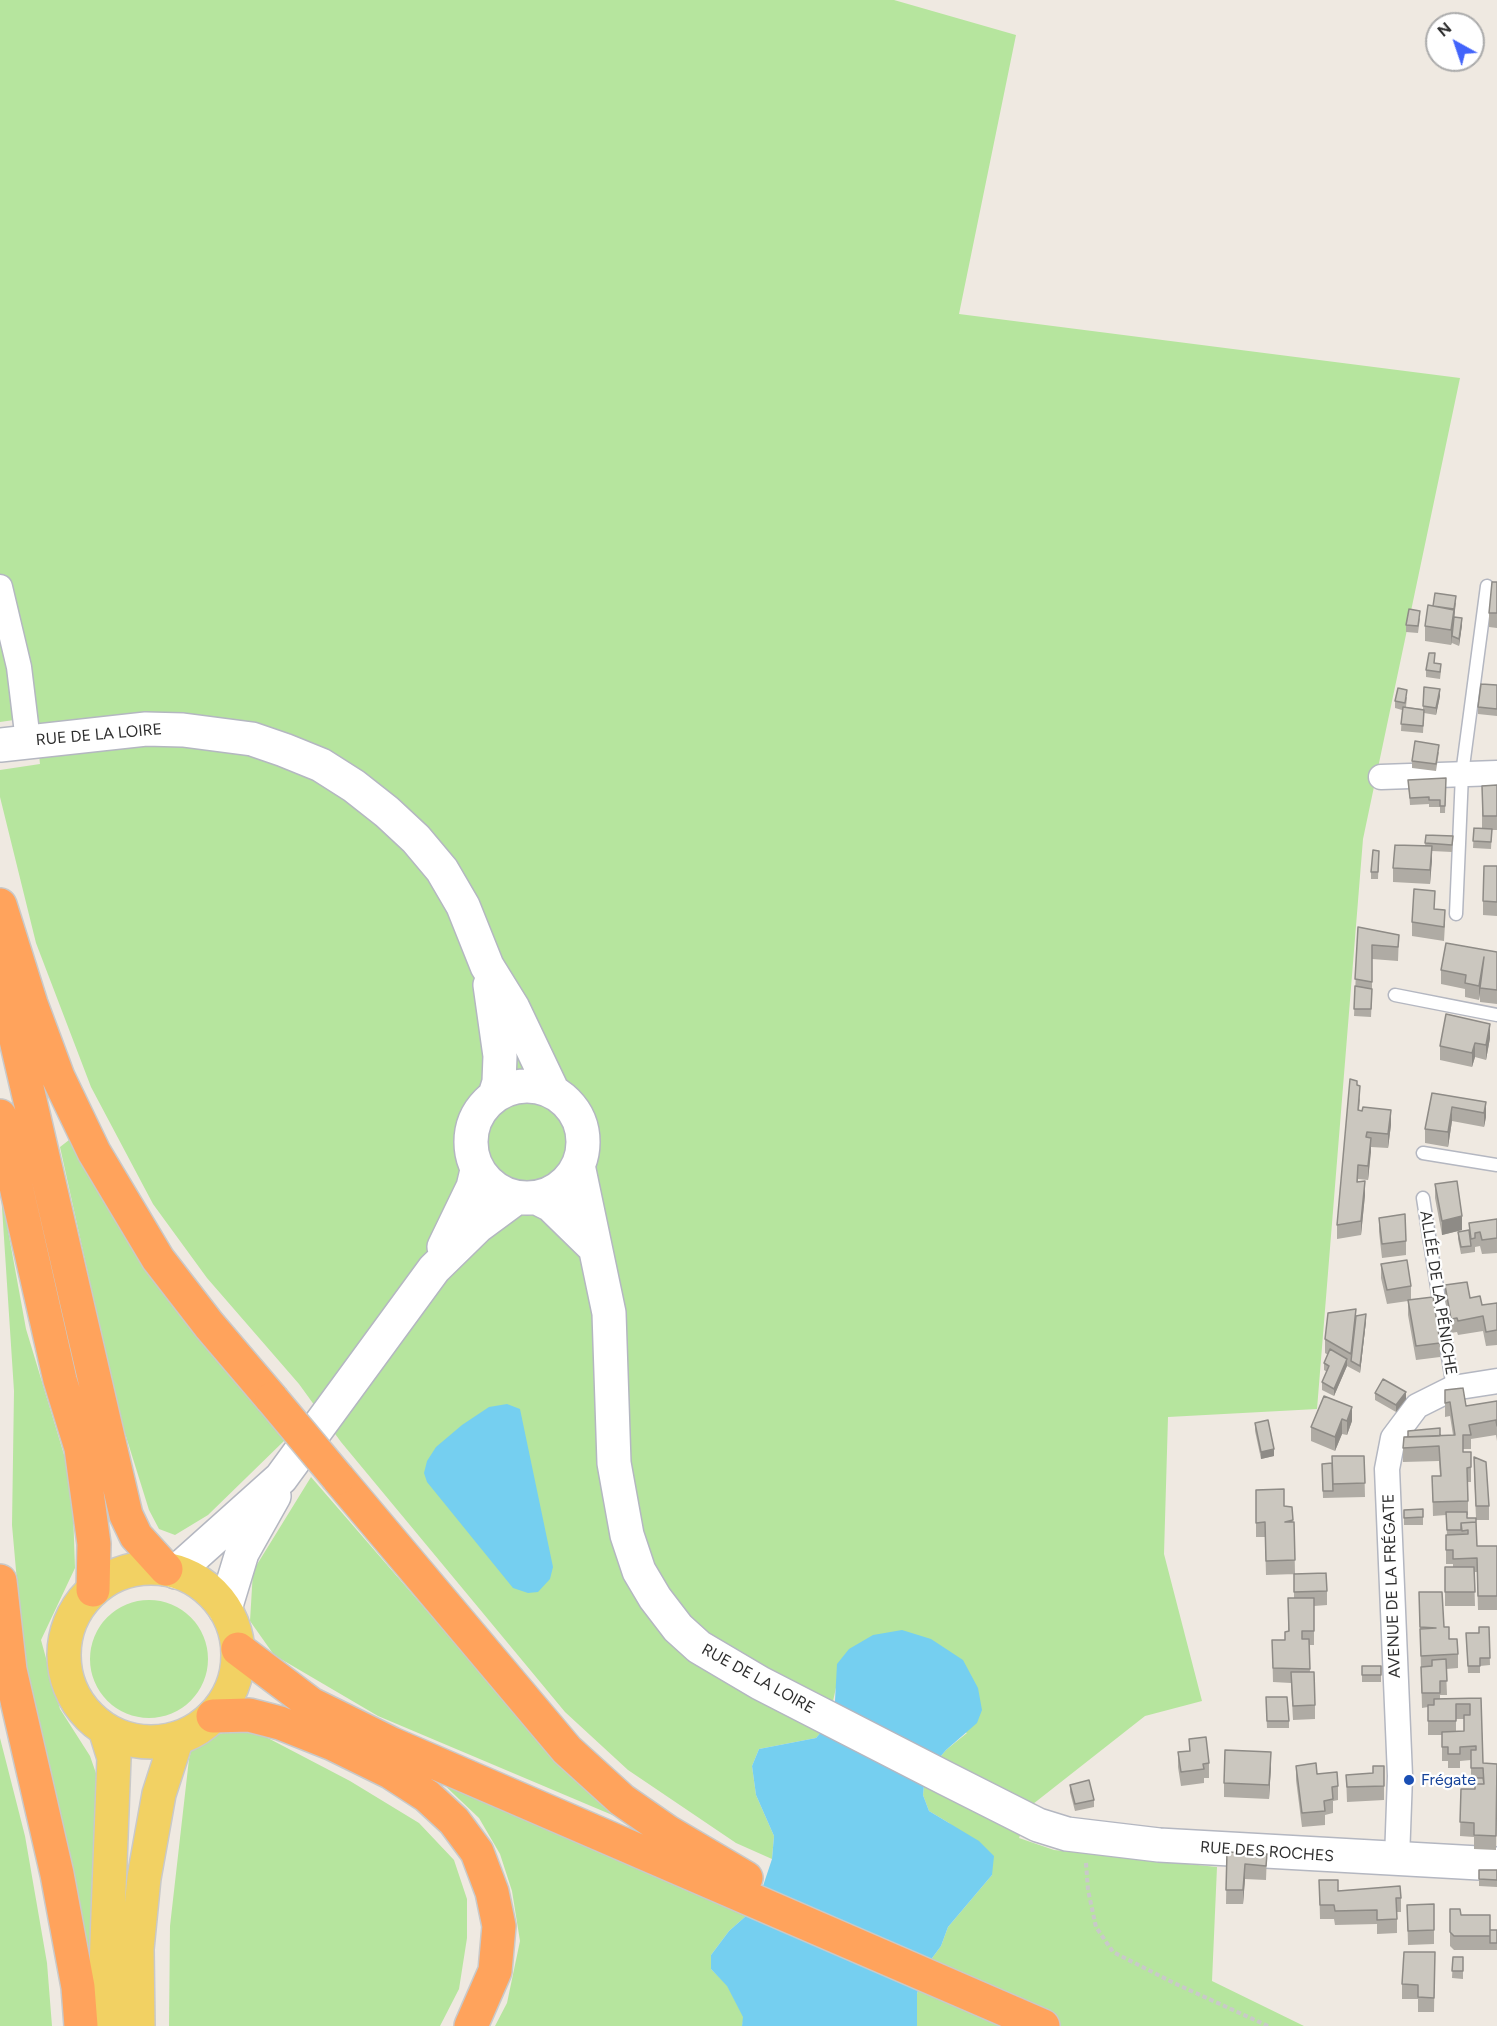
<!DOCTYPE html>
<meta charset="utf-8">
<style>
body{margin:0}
#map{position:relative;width:1497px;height:2026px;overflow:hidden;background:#efe9e1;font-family:Figtree,sans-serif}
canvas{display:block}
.north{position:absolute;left:1425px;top:12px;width:60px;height:60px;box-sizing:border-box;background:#fff;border:2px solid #ababab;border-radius:50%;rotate:320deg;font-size:16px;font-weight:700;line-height:24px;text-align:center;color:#2e2e2e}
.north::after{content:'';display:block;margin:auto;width:21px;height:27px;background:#4264fb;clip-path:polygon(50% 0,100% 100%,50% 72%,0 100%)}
</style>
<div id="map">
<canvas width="1497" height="2026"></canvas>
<div class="north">N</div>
</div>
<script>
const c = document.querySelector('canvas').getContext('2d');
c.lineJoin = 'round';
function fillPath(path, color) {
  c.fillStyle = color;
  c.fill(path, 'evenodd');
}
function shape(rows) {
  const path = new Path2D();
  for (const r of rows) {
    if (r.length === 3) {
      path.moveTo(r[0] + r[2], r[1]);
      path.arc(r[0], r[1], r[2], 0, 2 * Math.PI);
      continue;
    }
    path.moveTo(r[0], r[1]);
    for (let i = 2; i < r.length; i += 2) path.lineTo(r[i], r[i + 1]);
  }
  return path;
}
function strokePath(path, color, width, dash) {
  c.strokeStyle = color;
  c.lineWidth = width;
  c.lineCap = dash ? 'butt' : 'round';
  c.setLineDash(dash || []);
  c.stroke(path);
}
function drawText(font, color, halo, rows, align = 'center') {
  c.font = font + ' Figtree,sans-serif';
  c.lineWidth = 4.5;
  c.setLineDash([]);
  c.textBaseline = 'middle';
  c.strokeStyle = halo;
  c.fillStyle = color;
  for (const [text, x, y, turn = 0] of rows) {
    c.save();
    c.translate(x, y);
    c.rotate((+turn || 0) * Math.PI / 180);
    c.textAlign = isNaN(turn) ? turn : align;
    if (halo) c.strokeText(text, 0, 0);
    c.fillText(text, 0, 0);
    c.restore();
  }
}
fillPath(shape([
 [0,0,894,0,1016,35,959,314,1460,378,1363,839,1317,1409,1168,1417,1164,1554,1202,1701,1145,1716,1033,1804,1019,1838,1054,1850,1217,1867,1212,1981,1304,2026,917,2026,917,1994,924,1969,941,1946,948,1927,992,1875,949,1823,929,1811,923,1795,925,1775,946,1750,967,1733,837,1683,828,1724,816,1738,759,1749,752,1766,756,1795,774,1836,772,1859,736,1843,628,1770,565,1712,341,1442,299,1384,207,1278,153,1204,91,1087,36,943,0,797,0,770,40,764,35,717,0,722],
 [69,1140,130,1244,286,1439,208,1515,175,1535,159,1529,149,1510,119,1414,60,1147],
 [1,1192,26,1329,72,1481,75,1568,41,1640,60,1709,90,1756,99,1782,101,1830,89,1952,24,1661,12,1525,14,1391],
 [311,1477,556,1760,617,1817,378,1716,274,1655,250,1621,253,1571],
 [149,1659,59],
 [236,1729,264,1736,350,1781,419,1823,454,1860,467,1899,467,1938,459,1989,440,2026,169,2026,170,1926,189,1759,192,1747,210,1737],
 [0,1738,25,1836,47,1963,52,2026,0,2026],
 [439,1780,746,1916,729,1931,711,1955,711,1969,727,1985,744,2017,742,2026,495,2026,507,2003,520,1941,512,1891,500,1854,479,1818]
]), '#b6e59e');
fillPath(shape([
 [507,1404,520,1409,553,1567,550,1579,538,1592,528,1593,513,1588,427,1482,424,1473,427,1461,436,1447,462,1425,489,1407],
 [902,1630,931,1639,963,1660,978,1688,982,1710,977,1723,946,1750,925,1775,923,1795,929,1811,979,1841,994,1856,992,1875,948,1927,941,1946,924,1969,917,1994,917,2026,742,2026,743,2017,727,1986,711,1969,711,1955,729,1931,746,1916,762,1889,772,1859,774,1836,756,1795,752,1766,759,1749,816,1738,828,1724,835,1701,837,1664,849,1649,873,1635]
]), '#75cff0');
const lane = shape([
 [1456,914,1462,774,1487,586],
 [1395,995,1497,1015],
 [1423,1153,1497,1165],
 [1423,1198,1453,1388]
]);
const street = shape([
 [0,587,19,667,28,741],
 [1381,777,1497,773],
 [1397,1859,1400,1776,1387,1469,1393,1438,1417,1406,1453,1388,1497,1381]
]);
const secondary = shape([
 [0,745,146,729,183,730,252,739,284,750,321,765,354,786,387,812,416,839,442,870,463,906,487,966,513,1008,553,1092],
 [490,985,500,1056,499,1082,495,1095],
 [527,1142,56],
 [578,1165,609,1313,614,1463,627,1535,639,1571,655,1598,678,1628,699,1647,760,1683,945,1778,1038,1825,1067,1834,1159,1845,1497,1864],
 [537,1198,551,1205,593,1246],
 [444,1247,473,1187,477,1170],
 [176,1572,281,1478,434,1269,478,1226,516,1198],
 [225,1609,242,1553,274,1496]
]);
const primary = shape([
 [151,1655,87],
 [105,1729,114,1758,106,1968,110,2026],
 [138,2026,137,1949,144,1878,159,1794,177,1738]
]);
const highway = shape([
 [0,905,31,1004,58,1077,94,1152,158,1259,209,1325,272,1399],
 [0,971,126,1515,136,1536,166,1569],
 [0,1116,60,1380,81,1448,94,1544,93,1590],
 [338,1478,567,1750,622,1800,668,1832,746,1878],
 [0,1581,10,1670,57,1874,78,1987,81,2026],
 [238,1649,311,1704,392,1744,1043,2026],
 [213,1716,249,1715,280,1723,333,1744,390,1772,427,1796,454,1821,477,1852,492,1892,499,1926,495,1971,471,2026]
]);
strokePath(lane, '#b4b7c1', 15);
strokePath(street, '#b4b7c1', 27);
strokePath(secondary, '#b4b7c1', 36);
strokePath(primary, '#c9c9c9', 36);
strokePath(highway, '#c9c9c9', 36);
strokePath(shape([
 [1086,1863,1088,1890,1096,1927,1113,1952,1174,1983,1268,2026]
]), '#c9c9c9', 4, [4.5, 3]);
strokePath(lane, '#fff', 12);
strokePath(street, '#fff', 24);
strokePath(secondary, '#fff', 33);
strokePath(primary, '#f2d163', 33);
strokePath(highway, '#ffa35c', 33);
const highwayBridge = shape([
 [272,1399,338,1478]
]);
strokePath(highwayBridge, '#c9c9c9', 36, []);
strokePath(highwayBridge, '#ffa35c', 33);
fillPath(shape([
 [1497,582,1497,628,1489,627,1489,613],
 [1456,603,1454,617,1462,625,1459,646,1452,643,1451,645,1425,641,1425,626,1433,606],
 [1420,618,1418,633,1406,632,1406,625],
 [1435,663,1441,671,1440,679,1426,677,1426,670],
 [1497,685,1497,716,1478,714,1478,707],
 [1424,687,1440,696,1436,715,1424,713,1423,733,1401,731,1402,710,1395,708,1395,701,1407,697,1406,707,1423,709],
 [1439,752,1436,771,1412,768,1412,761],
 [1446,778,1445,813,1440,813,1440,807,1429,807,1429,804,1410,805,1408,780],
 [1497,785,1497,830,1492,830,1491,849,1473,848,1474,828,1482,828,1482,786],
 [1426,835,1453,836,1452,852,1432,851,1430,884,1393,882,1393,868,1425,846],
 [1379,851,1378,879,1371,879,1371,872],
 [1497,866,1497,916,1483,915,1483,901],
 [1435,909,1445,924,1444,941,1412,936,1412,922],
 [1358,927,1399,935,1398,961,1372,959,1372,996,1371,1017,1354,1016],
 [1497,952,1497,1004,1480,1002,1480,992,1479,1000,1465,997,1465,989,1441,984,1441,970],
 [1490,1038,1486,1060,1475,1057,1472,1067,1440,1060,1440,1046],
 [1357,1085,1360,1100,1359,1110,1391,1125,1388,1148,1371,1147,1368,1180,1358,1179,1358,1182,1365,1195,1361,1235,1337,1239,1337,1225],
 [1432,1093,1486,1102,1486,1117,1484,1127,1452,1121,1448,1147,1425,1143,1425,1129],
 [1435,1184,1462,1230,1442,1235,1435,1198],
 [1379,1218,1406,1241,1406,1255,1382,1258,1379,1232],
 [1497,1219,1497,1253,1482,1254,1480,1246,1475,1247,1475,1252,1461,1254,1458,1239,1458,1232,1469,1230,1469,1223],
 [1381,1264,1411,1286,1411,1300,1440,1343,1440,1357,1416,1360,1408,1315,1408,1301,1387,1304,1381,1278],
 [1445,1285,1470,1298,1482,1305,1497,1303,1497,1345,1486,1346,1483,1331,1458,1335,1457,1332,1451,1333,1445,1300],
 [1356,1316,1366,1321,1360,1373,1347,1366,1334,1396,1322,1390,1322,1382,1327,1372,1324,1370,1324,1363,1328,1355,1325,1353,1325,1339],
 [1445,1390,1466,1406,1497,1401,1497,1441,1496,1435,1471,1439,1471,1449,1463,1449,1463,1452,1471,1452,1471,1482,1468,1482,1468,1515,1467,1515,1467,1518,1476,1518,1474,1471,1489,1506,1489,1520,1476,1520,1477,1546,1497,1546,1497,1610,1478,1610,1477,1572,1474,1572,1475,1606,1445,1606,1445,1567,1453,1567,1453,1564,1446,1564,1446,1535,1447,1535,1446,1515,1433,1516,1432,1476,1440,1476,1439,1461,1403,1462,1403,1448,1440,1436,1453,1435,1450,1416,1445,1417],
 [1375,1393,1406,1399,1396,1412,1375,1400],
 [1324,1396,1352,1421,1347,1435,1342,1434,1335,1451,1311,1441,1311,1427],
 [1255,1423,1274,1456,1261,1459,1255,1431],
 [1364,1456,1365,1497,1323,1498,1322,1464,1332,1463],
 [1256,1490,1284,1506,1293,1522,1294,1522,1295,1574,1266,1575,1265,1537,1256,1537],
 [1423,1509,1423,1525,1404,1525,1404,1510],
 [1294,1574,1327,1591,1327,1605,1314,1606,1314,1645,1309,1645,1310,1672,1315,1705,1315,1719,1293,1720,1291,1683,1273,1682,1272,1640,1285,1640,1288,1631,1288,1598,1294,1598],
 [1419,1592,1444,1627,1449,1639,1458,1654,1458,1668,1446,1669,1447,1695,1440,1695,1440,1699,1481,1698,1483,1763,1497,1764,1496,1850,1474,1849,1474,1837,1460,1836,1461,1789,1475,1789,1475,1782,1471,1782,1471,1760,1460,1761,1460,1768,1448,1768,1448,1761,1442,1761,1442,1735,1428,1735,1428,1707,1422,1708],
 [1456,1719,1464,1719,1464,1731,1456,1731],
 [1489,1627,1490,1665,1480,1666,1480,1673,1468,1673,1466,1633,1479,1633],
 [1362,1666,1381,1666,1381,1682,1362,1682],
 [1266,1704,1289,1721,1289,1728,1267,1728],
 [1189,1739,1209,1763,1209,1778,1204,1778,1204,1783,1181,1786,1178,1767,1178,1752,1189,1751],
 [1271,1766,1269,1799,1224,1797,1224,1783],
 [1296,1766,1317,1774,1338,1786,1338,1800,1333,1801,1333,1813,1325,1815,1325,1825,1302,1827,1296,1780],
 [1384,1766,1384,1800,1347,1802,1346,1775,1373,1773],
 [1070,1785,1094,1800,1094,1807,1075,1811,1070,1792],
 [1227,1852,1267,1854,1266,1880,1245,1879,1243,1904,1226,1904],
 [1479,1870,1497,1870,1497,1887,1479,1886],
 [1319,1880,1338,1891,1401,1898,1401,1912,1397,1912,1397,1933,1377,1934,1377,1924,1335,1925,1334,1919,1320,1919],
 [1434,1904,1434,1944,1408,1945,1407,1905],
 [1450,1909,1461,1915,1490,1930,1497,1930,1497,1950,1454,1950,1450,1946],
 [1435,1952,1434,2012,1418,2012,1418,1999,1402,1999,1402,1984],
 [1453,1957,1463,1957,1463,1979,1452,1978]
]), '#afaba4');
fillPath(shape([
 [1456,596,1454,624,1452,636,1451,645,1451,630],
 [1462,618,1462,625,1459,646,1459,639],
 [1440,689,1440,696,1436,715,1436,708],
 [1432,846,1432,861,1430,884,1430,870],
 [1484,957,1480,992,1479,1000,1479,986],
 [1490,1024,1490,1038,1486,1060,1486,1045],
 [1475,1043,1475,1057,1472,1067,1472,1053],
 [1486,1102,1486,1117,1484,1127,1484,1113],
 [1452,1107,1452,1121,1448,1147,1448,1132],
 [1391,1110,1391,1125,1388,1148,1388,1134],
 [1371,1138,1371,1152,1368,1180,1368,1166],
 [1365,1181,1365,1195,1361,1235,1361,1221],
 [1462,1216,1462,1230,1442,1235,1442,1221],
 [1366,1314,1366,1321,1360,1373,1360,1366],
 [1347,1359,1347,1366,1334,1396,1334,1389],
 [1406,1392,1406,1399,1396,1412,1396,1405],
 [1352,1407,1352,1421,1347,1435,1347,1421],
 [1342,1419,1342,1434,1335,1451,1335,1437],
 [1274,1449,1274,1456,1261,1459,1261,1452],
 [1271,1752,1271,1766,1269,1799,1269,1785],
 [1245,1864,1245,1879,1243,1904,1243,1890]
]), '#8e8b86');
const building = shape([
 [1492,582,1497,582,1497,613,1489,613,1492,582],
 [1435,593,1456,596,1454,609,1433,606,1435,593],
 [1428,605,1454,610,1451,630,1425,626,1428,605],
 [1409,609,1420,611,1418,626,1406,625,1409,609],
 [1454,617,1462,618,1459,639,1452,636,1454,617],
 [1429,653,1435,653,1434,663,1441,664,1440,672,1426,670,1429,653],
 [1481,684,1497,685,1497,709,1478,707,1481,684],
 [1424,687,1440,689,1436,708,1423,706,1424,687],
 [1398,688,1407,690,1405,703,1395,701,1398,688],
 [1403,707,1424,710,1423,726,1401,724,1403,707],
 [1415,741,1439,745,1436,764,1412,761,1415,741],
 [1446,778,1445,806,1440,806,1440,800,1429,800,1429,797,1410,798,1408,780,1446,778],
 [1497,785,1497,816,1483,816,1482,786,1497,785],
 [1474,828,1492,829,1491,842,1473,841,1474,828],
 [1426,835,1453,836,1452,845,1425,843,1426,835],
 [1395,845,1432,846,1430,870,1393,868,1395,845],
 [1373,850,1379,851,1378,872,1371,872,1373,850],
 [1484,866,1497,866,1497,902,1483,901,1484,866],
 [1414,889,1435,891,1434,909,1445,910,1444,927,1412,922,1414,889],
 [1358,927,1399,935,1398,947,1372,945,1372,982,1355,979,1358,927],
 [1446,943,1497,952,1497,990,1480,988,1484,957,1479,986,1465,983,1466,975,1441,970,1446,943],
 [1355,986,1372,989,1371,1009,1354,1009,1355,986],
 [1446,1014,1490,1024,1486,1045,1475,1043,1472,1053,1440,1046,1446,1014],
 [1350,1079,1357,1081,1357,1085,1360,1086,1358,1110,1362,1111,1363,1107,1391,1110,1388,1134,1367,1132,1366,1137,1371,1138,1368,1166,1358,1165,1357,1182,1365,1181,1361,1221,1337,1225,1350,1079],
 [1432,1093,1486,1102,1484,1113,1452,1107,1448,1132,1425,1129,1432,1093],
 [1457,1181,1462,1216,1442,1221,1435,1184,1457,1181],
 [1405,1214,1406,1241,1382,1244,1379,1218,1405,1214],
 [1497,1219,1497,1238,1482,1240,1480,1232,1475,1233,1475,1238,1471,1239,1469,1223,1497,1219],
 [1469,1230,1471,1246,1461,1247,1458,1232,1469,1230],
 [1407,1260,1411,1286,1387,1290,1381,1264,1407,1260],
 [1467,1282,1470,1298,1480,1296,1482,1305,1497,1303,1497,1330,1486,1332,1483,1316,1458,1321,1457,1318,1451,1319,1445,1285,1467,1282],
 [1433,1297,1440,1343,1416,1346,1408,1300,1433,1297],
 [1356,1309,1351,1354,1325,1339,1328,1313,1356,1309],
 [1366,1314,1360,1366,1351,1361,1356,1316,1366,1314],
 [1330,1349,1347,1359,1334,1389,1322,1382,1329,1366,1324,1363,1330,1349],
 [1383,1379,1406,1392,1396,1405,1375,1393,1383,1379],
 [1463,1388,1466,1406,1497,1401,1497,1426,1496,1420,1469,1425,1471,1435,1463,1435,1463,1452,1471,1452,1471,1467,1467,1468,1468,1501,1433,1502,1432,1476,1441,1476,1439,1446,1403,1448,1404,1437,1455,1435,1450,1402,1445,1403,1445,1390,1463,1388],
 [1324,1396,1352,1407,1347,1421,1342,1419,1335,1437,1311,1427,1324,1396],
 [1268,1420,1274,1449,1261,1452,1255,1423,1268,1420],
 [1440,1428,1440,1436,1408,1437,1408,1431,1440,1428],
 [1332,1456,1364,1456,1365,1483,1333,1484,1332,1456],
 [1474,1457,1486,1462,1489,1506,1476,1506,1474,1457],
 [1332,1463,1333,1491,1323,1491,1322,1464,1332,1463],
 [1284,1489,1284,1506,1292,1507,1293,1520,1285,1522,1294,1522,1295,1560,1266,1561,1265,1522,1256,1523,1256,1490,1284,1489],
 [1423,1509,1423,1517,1404,1518,1404,1510,1423,1509],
 [1446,1512,1467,1512,1467,1518,1476,1518,1476,1522,1461,1523,1461,1530,1447,1530,1446,1512],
 [1476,1522,1477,1546,1497,1546,1497,1596,1478,1596,1477,1558,1453,1559,1453,1550,1446,1550,1446,1535,1468,1534,1468,1530,1462,1531,1461,1523,1476,1522],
 [1445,1567,1474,1567,1475,1592,1445,1592,1445,1567],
 [1326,1573,1327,1591,1294,1592,1294,1574,1326,1573],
 [1419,1592,1442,1592,1444,1627,1449,1627,1449,1639,1457,1639,1458,1654,1421,1656,1420,1629,1436,1628,1420,1627,1419,1592],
 [1288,1598,1314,1598,1314,1631,1302,1631,1302,1639,1309,1639,1310,1669,1273,1668,1272,1640,1285,1640,1285,1632,1289,1631,1288,1598],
 [1479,1627,1489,1627,1490,1658,1480,1658,1480,1666,1468,1666,1466,1633,1479,1633,1479,1627],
 [1446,1659,1447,1681,1440,1681,1440,1693,1422,1693,1421,1667,1432,1666,1432,1660,1446,1659],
 [1362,1666,1381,1666,1381,1675,1362,1675,1362,1666],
 [1291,1672,1314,1672,1315,1705,1293,1706,1291,1672],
 [1266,1697,1287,1697,1289,1721,1267,1721,1266,1697],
 [1481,1698,1483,1763,1497,1764,1496,1836,1474,1835,1474,1823,1460,1822,1461,1789,1475,1789,1475,1784,1484,1784,1483,1768,1471,1768,1471,1750,1476,1750,1476,1746,1460,1747,1460,1754,1448,1754,1448,1747,1442,1747,1442,1732,1464,1731,1464,1715,1470,1715,1470,1704,1456,1704,1456,1721,1428,1721,1428,1705,1434,1705,1434,1699,1481,1698],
 [1206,1737,1209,1763,1203,1764,1204,1769,1181,1772,1178,1752,1190,1751,1189,1739,1206,1737],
 [1225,1750,1271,1752,1269,1785,1224,1783,1225,1750],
 [1316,1763,1317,1774,1337,1772,1338,1786,1332,1787,1333,1799,1324,1801,1325,1811,1302,1813,1296,1766,1316,1763],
 [1373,1766,1384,1766,1384,1786,1347,1787,1346,1775,1373,1773,1373,1766],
 [1475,1778,1483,1778,1484,1784,1475,1784,1475,1786,1475,1778],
 [1089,1780,1094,1800,1075,1804,1070,1785,1089,1780],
 [1227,1852,1267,1854,1266,1866,1245,1864,1243,1890,1226,1890,1227,1852],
 [1479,1870,1497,1870,1497,1880,1479,1879,1479,1870],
 [1319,1880,1338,1880,1338,1891,1400,1886,1401,1898,1396,1898,1397,1919,1377,1920,1377,1910,1335,1911,1334,1905,1320,1905,1319,1880],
 [1434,1904,1434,1930,1408,1931,1407,1905,1434,1904],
 [1450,1909,1460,1909,1461,1915,1490,1915,1490,1936,1454,1936,1450,1932,1450,1909],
 [1490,1930,1497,1930,1497,1943,1490,1943,1490,1930],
 [1404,1952,1435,1952,1434,1998,1418,1997,1418,1985,1402,1984,1404,1952],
 [1453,1957,1463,1957,1463,1971,1452,1971,1453,1957]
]);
fillPath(building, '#cbc7bf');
strokePath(building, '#8e8b86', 1.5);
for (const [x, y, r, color] of [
 [1409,1780,6,"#1a4fb4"]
]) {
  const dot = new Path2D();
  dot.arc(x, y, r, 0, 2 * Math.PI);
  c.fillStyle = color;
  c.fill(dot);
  strokePath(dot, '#fff', 2);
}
drawText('16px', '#2e2e2e', '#fff', [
 ["RUE DE LA LOIRE",99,735,-5],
 ["ALLÉE DE LA PÉNICHE",1438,1293,81],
 ["AVENUE DE LA FRÉGATE",1392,1586,-92],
 ["RUE DE LA LOIRE",758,1679,29],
 ["RUE DES ROCHES",1267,1852,4]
]);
drawText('16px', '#164399', '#fff', [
 ["Frégate",1421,1780]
], 'left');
</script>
